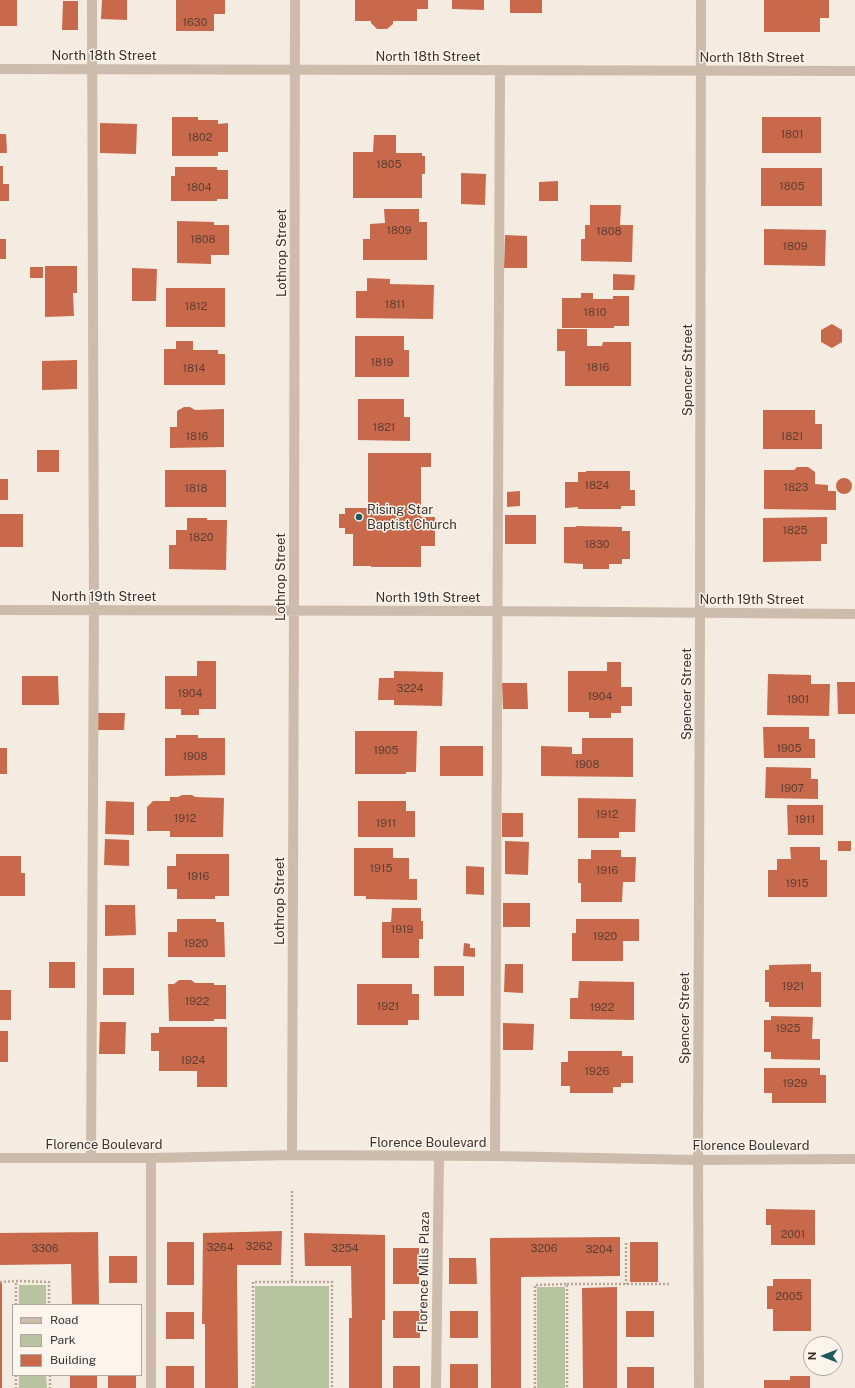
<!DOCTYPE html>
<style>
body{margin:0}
#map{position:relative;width:855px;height:1388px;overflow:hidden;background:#f4ebe1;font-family:"Public Sans",sans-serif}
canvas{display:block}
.legend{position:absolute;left:12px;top:1304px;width:130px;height:72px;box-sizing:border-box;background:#fbf5ee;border:1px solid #aea6a0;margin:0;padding:5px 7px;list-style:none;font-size:12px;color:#3b302b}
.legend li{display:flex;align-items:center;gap:8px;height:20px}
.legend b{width:20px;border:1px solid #aea6a0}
.north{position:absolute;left:803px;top:1336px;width:40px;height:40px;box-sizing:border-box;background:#fbf5ee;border:1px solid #aea6a0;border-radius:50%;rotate:270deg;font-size:11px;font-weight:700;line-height:16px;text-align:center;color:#3b302b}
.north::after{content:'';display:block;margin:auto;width:14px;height:18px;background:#1f5a5e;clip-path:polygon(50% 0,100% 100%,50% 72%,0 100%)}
</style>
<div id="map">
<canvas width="855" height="1388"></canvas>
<ul class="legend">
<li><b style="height:5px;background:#cdbbac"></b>Road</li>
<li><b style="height:11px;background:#b8c4a0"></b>Park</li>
<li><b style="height:11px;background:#c8694b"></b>Building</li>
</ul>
<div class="north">N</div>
</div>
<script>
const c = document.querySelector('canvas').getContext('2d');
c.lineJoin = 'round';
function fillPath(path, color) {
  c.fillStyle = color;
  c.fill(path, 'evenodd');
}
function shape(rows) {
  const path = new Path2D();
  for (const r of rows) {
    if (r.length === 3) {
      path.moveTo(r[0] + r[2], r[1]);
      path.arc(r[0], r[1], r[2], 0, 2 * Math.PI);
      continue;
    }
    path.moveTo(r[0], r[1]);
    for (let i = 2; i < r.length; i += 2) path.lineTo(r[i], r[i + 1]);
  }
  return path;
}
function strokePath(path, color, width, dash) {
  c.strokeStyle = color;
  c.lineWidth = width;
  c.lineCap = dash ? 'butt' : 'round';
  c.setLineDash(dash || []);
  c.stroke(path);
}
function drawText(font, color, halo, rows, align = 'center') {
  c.font = font + ' "Public Sans",sans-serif';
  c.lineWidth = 3;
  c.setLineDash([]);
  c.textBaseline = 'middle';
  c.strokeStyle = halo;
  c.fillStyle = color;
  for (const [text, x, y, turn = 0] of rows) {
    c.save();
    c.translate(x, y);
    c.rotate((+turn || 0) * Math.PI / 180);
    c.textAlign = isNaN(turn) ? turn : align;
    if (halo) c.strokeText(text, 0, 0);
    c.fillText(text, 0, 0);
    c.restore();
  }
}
fillPath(shape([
 [19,1285,46,1285,46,1305,19,1305],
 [255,1286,329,1286,329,1388,255,1388],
 [537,1287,565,1287,565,1388,537,1388],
 [19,1375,46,1375,47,1388,19,1388]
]), '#b8c4a0');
fillPath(shape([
 [0,0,17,0,17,26,0,26],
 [102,0,127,0,127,20,101,19],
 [176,0,225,0,225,14,214,14,214,31,176,31],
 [355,0,428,0,428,9,417,9,417,21,393,21,393,24,387,29,377,29,371,23,371,21,355,21],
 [452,0,484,0,484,10,452,9],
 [510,0,542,0,542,13,510,13],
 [764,0,829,0,829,18,820,18,820,32,764,32],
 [63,1,78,1,78,30,62,30],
 [172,117,198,117,198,120,218,120,218,124,228,123,228,152,218,152,218,156,172,156],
 [762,117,821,117,821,153,762,153],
 [100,123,137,124,136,154,100,153],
 [0,134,6,134,7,153,0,153],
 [374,135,396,135,396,153,422,153,422,156,425,156,425,174,422,174,422,198,353,198,353,152,373,152],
 [0,166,3,166,3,184,9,184,9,201,0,201],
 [175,167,217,167,217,170,228,170,228,199,217,199,217,201,171,201,171,176,175,176],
 [761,168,822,168,822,206,761,206],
 [461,173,486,174,485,205,461,204],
 [558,181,558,201,539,201,539,182],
 [590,205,621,205,620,225,633,225,632,262,581,261,581,239,585,239,585,225,590,225],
 [384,209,419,209,419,222,427,222,427,260,363,260,363,239,370,239,370,224,385,223],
 [177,221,214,222,214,225,229,225,229,255,211,255,211,264,177,263],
 [764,229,826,230,825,266,764,265],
 [505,235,527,236,527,268,504,268],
 [0,239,6,239,6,259,0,259],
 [45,266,77,266,77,293,73,293,74,316,45,317],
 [30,267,43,267,43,278,30,278],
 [132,268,157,269,156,301,132,301],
 [613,274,635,275,634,290,613,290],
 [367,278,390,279,390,284,434,285,433,319,356,318,356,291,367,291],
 [166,288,225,288,225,327,166,327],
 [581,293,593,293,593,299,613,299,613,296,629,296,629,326,614,326,614,328,562,328,562,298,581,298],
 [832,324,842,330,842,342,832,348,821,342,821,330],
 [557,329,587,329,587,346,602,346,603,342,631,342,631,386,565,386,565,351,557,351],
 [355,336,404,336,404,350,409,350,409,377,355,377],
 [176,341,193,341,193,350,218,350,218,354,225,354,225,385,164,385,164,349,176,349],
 [77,360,77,389,42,390,42,361],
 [358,399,404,399,404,417,410,417,410,441,358,440],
 [184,407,190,407,195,410,224,409,224,447,170,448,170,427,177,427,177,411],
 [763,410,815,410,815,424,822,424,822,449,763,449],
 [37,450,59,450,59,472,37,472],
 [368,453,431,453,431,467,421,467,421,517,435,517,435,546,421,546,421,567,371,567,371,566,353,566,353,534,345,534,345,528,339,528,339,514,345,514,345,508,368,508],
 [797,467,808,467,815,472,815,484,828,485,828,491,836,491,836,510,764,509,764,470,794,470],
 [165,470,226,470,226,507,165,507],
 [586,471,630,471,630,490,635,490,635,506,621,506,621,509,578,509,578,507,565,508,565,482,578,482,578,472,586,472],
 [844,486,8],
 [0,479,8,479,8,500,0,500],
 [520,491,520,506,507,507,507,492],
 [0,514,23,514,23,547,0,547],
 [505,515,536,515,536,544,505,544],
 [827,517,827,544,821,544,821,561,763,562,763,518],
 [187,518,207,518,207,520,227,520,226,570,169,569,169,545,176,545,176,530,187,530],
 [576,526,622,527,622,531,630,531,630,559,622,559,622,564,609,564,609,569,583,569,583,564,564,563,564,527,576,527],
 [197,661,216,661,216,709,199,709,199,715,181,715,181,709,165,709,165,676,197,676],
 [607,662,621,662,621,687,632,687,632,706,621,706,621,713,611,713,611,718,589,718,589,712,568,712,568,671,607,671],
 [394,671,443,672,442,706,394,705,394,700,378,700,379,678,394,678],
 [768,674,811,675,811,684,830,684,829,716,767,715],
 [22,676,58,676,59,705,22,705],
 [837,682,855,682,855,714,838,714],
 [502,683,527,683,528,709,503,709],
 [95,713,125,713,124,730,95,730],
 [763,727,809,727,809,739,815,739,815,758,764,758],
 [355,731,417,731,416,772,406,772,406,774,355,774],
 [176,735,198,735,198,738,225,738,225,775,165,776,165,738,176,738],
 [582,738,633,738,633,777,541,776,541,746,572,747,572,754,582,754],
 [440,746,483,746,483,776,440,776],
 [0,748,7,748,7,774,0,774],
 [766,767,811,768,811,779,818,779,818,799,765,798],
 [182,795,192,795,195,797,224,798,223,837,170,837,170,831,147,831,147,807,153,801,170,801,170,797,178,797],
 [578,798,636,799,635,832,619,832,619,838,578,838],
 [106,801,134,802,134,835,105,834],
 [358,801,406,801,406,811,415,811,415,837,358,837],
 [787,805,823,805,823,835,788,835],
 [502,813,523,813,523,837,502,837],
 [105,839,129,840,129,866,104,865],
 [505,841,529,842,528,875,505,874],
 [838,841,851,841,851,851,838,851],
 [790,847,820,847,820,860,827,860,827,897,768,897,768,870,777,870,777,859,791,859],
 [354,848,393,848,393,858,409,858,409,879,417,879,417,900,366,899,366,896,354,896],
 [591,850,621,850,621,857,636,857,635,882,623,882,622,902,581,902,581,883,578,883,578,859,591,859],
 [176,854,229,854,229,896,215,896,215,899,177,899,177,889,167,889,167,866,176,866],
 [0,856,21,856,21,873,25,873,25,896,0,896],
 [466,866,484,867,484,895,466,894],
 [503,903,530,903,530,927,503,927],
 [105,905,135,905,136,935,105,936],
 [392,908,421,908,421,921,423,921,423,939,419,939,419,958,382,958,382,922,391,922],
 [177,919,216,919,216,922,224,922,225,957,168,957,168,932,177,932],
 [576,919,639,919,639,941,623,941,623,961,572,961,572,933,576,933],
 [464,943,470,944,470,948,475,948,475,957,463,956],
 [49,962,75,962,75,988,49,988],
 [505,964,523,964,523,993,504,992],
 [811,964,811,972,821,972,821,1007,769,1007,769,1002,765,1002,765,970,769,970,769,965],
 [434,966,464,966,464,996,434,996],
 [103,968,134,968,134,995,103,995],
 [179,980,191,980,195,983,214,983,214,985,226,985,226,1019,214,1019,214,1021,169,1021,168,984,174,984],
 [579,981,634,982,634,1020,570,1019,570,998,578,998],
 [357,984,412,984,412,994,419,994,419,1020,408,1020,408,1025,357,1025],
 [0,990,11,990,11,1020,0,1020],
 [771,1016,813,1017,812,1039,820,1039,820,1060,771,1059,771,1052,764,1052,764,1020,771,1020],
 [100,1022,126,1022,125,1054,99,1054],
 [503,1023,534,1024,533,1050,503,1050],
 [159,1027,227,1027,227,1087,197,1087,197,1071,159,1071,159,1051,151,1051,151,1033,159,1033],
 [0,1031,8,1031,8,1062,0,1062],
 [568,1051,622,1051,622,1056,633,1056,633,1083,621,1083,621,1087,613,1087,613,1093,570,1093,570,1086,561,1086,561,1062,568,1062],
 [764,1068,820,1068,820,1075,826,1075,826,1103,772,1103,772,1093,764,1093],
 [766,1209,815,1210,815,1245,771,1245,771,1225,766,1225],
 [282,1231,281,1265,237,1265,238,1388,205,1388,205,1324,202,1324,203,1233],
 [98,1232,99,1305,72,1305,71,1264,0,1265,0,1233],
 [304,1233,385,1235,385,1320,382,1320,382,1388,349,1388,349,1318,352,1318,351,1266,305,1266],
 [620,1237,620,1276,521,1277,521,1388,491,1388,490,1238],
 [167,1242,194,1242,194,1285,167,1285],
 [630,1242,658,1242,658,1282,630,1282],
 [393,1248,419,1248,419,1284,393,1284],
 [109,1256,137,1256,137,1283,109,1283],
 [449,1258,476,1258,477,1284,449,1284],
 [773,1279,811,1279,811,1331,773,1331,773,1309,767,1309,767,1286,773,1286],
 [0,1283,2,1283,2,1388,0,1388],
 [617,1287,617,1388,583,1388,582,1288],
 [393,1311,420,1311,420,1338,393,1338],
 [450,1311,478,1311,478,1338,450,1338],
 [626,1311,654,1311,654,1337,626,1337],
 [166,1312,194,1312,194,1339,166,1339],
 [450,1364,478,1364,478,1388,450,1388],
 [166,1366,194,1366,194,1388,166,1388],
 [393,1366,420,1366,420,1388,393,1388],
 [627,1367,654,1367,654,1388,627,1388],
 [70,1375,97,1375,97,1388,70,1388],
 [108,1375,136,1375,136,1388,108,1388],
 [790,1376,810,1376,810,1388,764,1388,764,1380,790,1380]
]), '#c8694b');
strokePath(shape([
 [292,1191,292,1282],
 [626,1243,626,1284],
 [0,1282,16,1281],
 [567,1284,669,1284],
 [16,1305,16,1281,49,1282,49,1305],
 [16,1375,16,1388],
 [50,1375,50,1388],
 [253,1388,253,1282,332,1282,332,1388],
 [535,1388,535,1285,567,1284,567,1388]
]), '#b9a596', 2.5, [2, 2]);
strokePath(shape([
 [0,69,855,71],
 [0,610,497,611,855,614],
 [292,1155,294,610,295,0],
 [495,1156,500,71],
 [0,1158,151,1158,292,1155,495,1156,698,1160,855,1159],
 [91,1158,94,610,92,0],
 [151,1158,151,1388],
 [436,1388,439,1156],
 [699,1388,698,1160,700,613,701,0]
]), '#cdbbac', 10);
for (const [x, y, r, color] of [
 [359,517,4,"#1f5a5e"]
]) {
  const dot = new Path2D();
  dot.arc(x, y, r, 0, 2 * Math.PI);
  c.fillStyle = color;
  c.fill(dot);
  strokePath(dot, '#fbf5ee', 1.5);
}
drawText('11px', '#5e3e33', null, [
 ["1630",195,23],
 ["1801",792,135],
 ["1802",200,138],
 ["1805",389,165],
 ["1805",792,187],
 ["1804",199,188],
 ["1809",399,231],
 ["1808",609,232],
 ["1808",203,240],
 ["1809",795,247],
 ["1811",395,305],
 ["1812",196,307],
 ["1810",595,313],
 ["1819",382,363],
 ["1816",598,368],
 ["1814",194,369],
 ["1821",384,428],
 ["1816",197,437],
 ["1821",792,437],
 ["1824",597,486],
 ["1823",796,488],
 ["1818",196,489],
 ["1825",795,531],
 ["1820",201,538],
 ["1830",597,545],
 ["3224",410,689],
 ["1904",190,694],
 ["1904",600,697],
 ["1901",798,700],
 ["1905",789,749],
 ["1905",386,751],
 ["1908",195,757],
 ["1908",587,765],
 ["1907",792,789],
 ["1912",607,815],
 ["1912",185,819],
 ["1911",805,820],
 ["1911",386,824],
 ["1915",381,869],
 ["1916",607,871],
 ["1916",198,877],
 ["1915",797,884],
 ["1919",402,930],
 ["1920",605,937],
 ["1920",196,944],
 ["1921",793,987],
 ["1922",197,1002],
 ["1921",388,1007],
 ["1922",602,1008],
 ["1925",788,1029],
 ["1924",193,1061],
 ["1926",597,1072],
 ["1929",795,1084],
 ["2001",793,1235],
 ["3262",259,1247],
 ["3264",220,1248],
 ["3306",45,1249],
 ["3254",345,1249],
 ["3206",544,1249],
 ["3204",599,1250],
 ["2005",789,1297]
]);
drawText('13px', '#3b302b', '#fbf5ee', [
 ["North 18th Street",104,56],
 ["North 18th Street",428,57],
 ["North 18th Street",752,58],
 ["Lothrop Street",282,253,-90],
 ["Spencer Street",688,370,-90],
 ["Lothrop Street",281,577,-90],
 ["North 19th Street",104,597],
 ["North 19th Street",428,598],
 ["North 19th Street",752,600],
 ["Spencer Street",687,694,-90],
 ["Lothrop Street",280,901,-90],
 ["Spencer Street",685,1018,-90],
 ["Florence Boulevard",428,1143],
 ["Florence Boulevard",104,1145],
 ["Florence Boulevard",751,1146],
 ["Florence Mills Plaza",424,1272,-89]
]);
drawText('13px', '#3b302b', '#fbf5ee', [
 ["Rising Star",367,510],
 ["Baptist Church",367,525]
], 'left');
</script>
